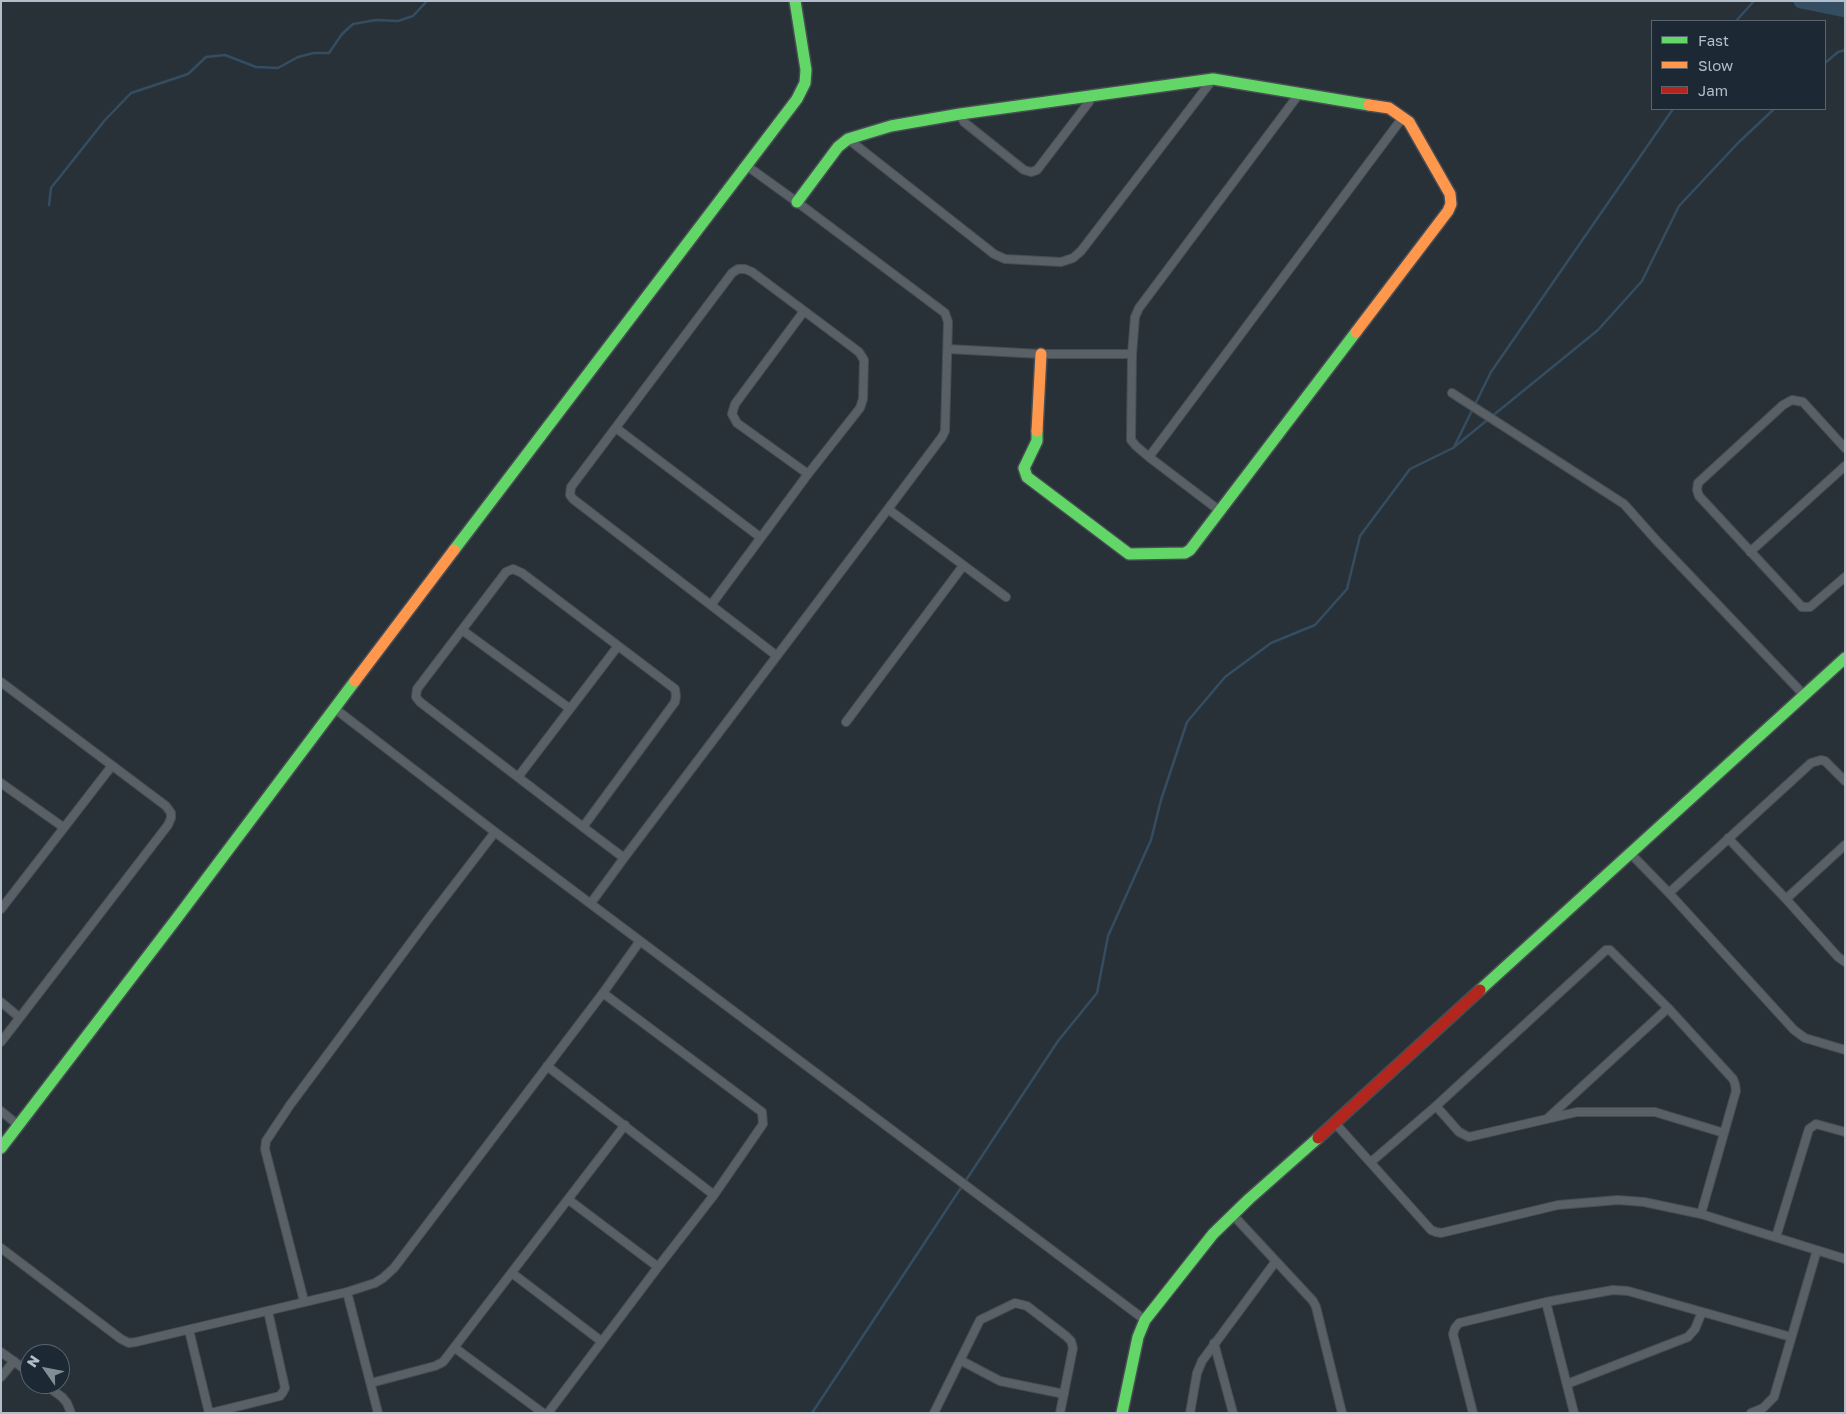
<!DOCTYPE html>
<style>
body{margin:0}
#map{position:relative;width:1846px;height:1414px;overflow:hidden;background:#293138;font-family:"Golos Text",sans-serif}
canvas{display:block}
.frame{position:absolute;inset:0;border:2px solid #b2bec9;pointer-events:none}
.legend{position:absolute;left:1651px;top:20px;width:175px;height:90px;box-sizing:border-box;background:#1c2833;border:1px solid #58646f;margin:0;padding:6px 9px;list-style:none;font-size:15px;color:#b2bec9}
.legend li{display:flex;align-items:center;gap:10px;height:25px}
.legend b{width:25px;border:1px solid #58646f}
.north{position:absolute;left:20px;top:1344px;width:50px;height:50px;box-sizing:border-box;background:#1c2833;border:1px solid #58646f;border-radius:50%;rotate:303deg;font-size:14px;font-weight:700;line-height:20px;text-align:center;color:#b2bec9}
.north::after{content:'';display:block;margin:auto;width:18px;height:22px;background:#828d96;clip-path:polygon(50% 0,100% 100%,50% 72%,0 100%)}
</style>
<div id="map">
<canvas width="1846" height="1414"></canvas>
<div class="frame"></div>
<ul class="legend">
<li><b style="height:6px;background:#63d668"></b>Fast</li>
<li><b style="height:6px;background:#ff974d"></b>Slow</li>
<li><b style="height:6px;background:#b3261e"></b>Jam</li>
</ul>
<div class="north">N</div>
</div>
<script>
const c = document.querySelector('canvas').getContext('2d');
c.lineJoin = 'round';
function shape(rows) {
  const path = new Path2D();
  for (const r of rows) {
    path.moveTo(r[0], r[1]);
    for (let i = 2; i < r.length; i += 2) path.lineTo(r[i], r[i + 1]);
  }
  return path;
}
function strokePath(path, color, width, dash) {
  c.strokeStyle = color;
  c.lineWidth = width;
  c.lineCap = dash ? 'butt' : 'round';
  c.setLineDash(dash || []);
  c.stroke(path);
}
strokePath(shape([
 [1736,21,1754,1],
 [1825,63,1838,52,1845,50],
 [49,205,51,188,105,120,131,93,188,74,206,57,225,55,256,67,278,68,298,57,314,53,329,53,342,34,353,24,376,20,398,21,413,16,427,1],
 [1454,447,1491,372,1673,109],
 [812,1413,1058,1041,1097,993,1108,936,1151,840,1161,800,1187,722,1225,677,1271,643,1315,625,1347,589,1360,536,1410,469,1453,448,1598,330,1642,281,1679,206,1738,143,1774,109]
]), '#344d61', 2.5);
strokePath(shape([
 [1801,1,1845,10]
]), '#344d61', 15);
const street = shape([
 [960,114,964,122,1024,170,1031,172,1037,170,1089,102,1092,95],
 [848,139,994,254,1005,259,1061,262,1073,258,1081,251,1213,79],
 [804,311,735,404,732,414,737,423,808,474],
 [948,349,1041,354,1132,354],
 [1452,393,1624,504,1656,540,1804,695],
 [616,428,760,537],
 [1845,448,1803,402,1792,400,1783,405,1698,483,1697,490,1699,496,1802,607,1810,607,1845,577],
 [1149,457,1403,117],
 [888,509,1006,597],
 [1220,511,1149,457,1136,446,1131,440,1132,354,1135,317,1139,308,1299,94],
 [1750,552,1845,466],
 [711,605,808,474,860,408,863,399,864,360,859,352,752,272,745,269,738,269,732,273,571,487,570,495,573,499,777,656],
 [462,630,569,708],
 [1,682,166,806,171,813,171,818,168,825,1,1042],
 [334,708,495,832,1145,1320],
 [846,722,963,566],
 [518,777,618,646],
 [1,783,63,827],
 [583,827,675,702,676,696,675,689,522,573,513,569,506,572,417,689,416,697,420,702,583,827,624,858],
 [1728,838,1786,899,1845,845],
 [1631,854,1669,893,1794,1030,1805,1038,1845,1050],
 [1669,893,1811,763,1821,760,1825,761,1845,781],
 [1786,899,1838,957,1845,962],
 [591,903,624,858,888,509,942,437,945,431,948,322,945,313,797,202,747,166],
 [1,909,111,767],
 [1,1002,19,1017],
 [547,1066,714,1195],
 [1436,1106,1459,1132,1469,1137,1577,1112,1655,1112,1724,1133],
 [1,1111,18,1125],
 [1548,1118,1668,1008],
 [1335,1123,1431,1230,1436,1232,1441,1233,1558,1205,1618,1200,1644,1202,1701,1214,1845,1259],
 [1371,1162,1436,1106,1606,950,1610,950,1668,1008,1733,1079,1735,1084,1736,1091,1701,1214],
 [569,1200,658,1267],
 [1233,1215,1313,1301,1316,1307,1342,1413],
 [1776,1237,1809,1129,1816,1124,1845,1132],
 [1,1248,121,1339,129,1343,136,1342,347,1292,375,1283,383,1278,394,1268,603,993,640,941],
 [512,1273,601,1341],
 [347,1292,378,1413],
 [304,1301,265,1149,266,1141,290,1105,429,918,495,832],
 [1546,1302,1574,1413],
 [189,1330,209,1413],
 [1214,1343,1233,1413],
 [455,1348,543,1413],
 [1,1352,30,1373],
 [960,1360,1000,1381,1064,1394],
 [1,1377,14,1361],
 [371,1383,435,1366,443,1362,625,1125],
 [44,1384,62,1397,67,1403,71,1413],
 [1567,1384,1688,1337,1695,1329,1702,1312],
 [211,1413,280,1396,283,1392,285,1388,268,1311],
 [548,1413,658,1267,714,1195,763,1124,762,1112,603,993],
 [934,1413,980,1320,1015,1303,1027,1306,1066,1336,1071,1341,1073,1348,1060,1413],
 [1190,1413,1197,1373,1202,1361,1276,1261],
 [1473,1413,1453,1334,1455,1328,1459,1323,1546,1302,1613,1290,1628,1291,1791,1337],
 [1751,1413,1763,1408,1774,1397,1817,1250]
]);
const fast = shape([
 [797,202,838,147,848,139,891,126,960,114,1213,79,1369,105],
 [1037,431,1037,441,1024,468,1027,477,1129,554,1185,553,1190,550,1356,332],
 [454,550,797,99,805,83,806,70,795,1],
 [1480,990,1845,658],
 [1,1148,177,918,355,681],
 [1122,1413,1138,1337,1145,1320,1213,1234,1249,1199,1318,1138]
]);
const slow = shape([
 [1356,332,1448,211,1451,204,1450,194,1409,122,1389,108,1369,105],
 [1037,431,1041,354],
 [355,681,454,550]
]);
const jam = shape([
 [1318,1138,1480,990]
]);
strokePath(street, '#474d53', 10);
strokePath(fast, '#474d53', 14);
strokePath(slow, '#474d53', 14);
strokePath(jam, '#474d53', 14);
strokePath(street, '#596066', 8);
strokePath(fast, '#63d668', 11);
strokePath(slow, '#ff974d', 11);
strokePath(jam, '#b3261e', 11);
</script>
